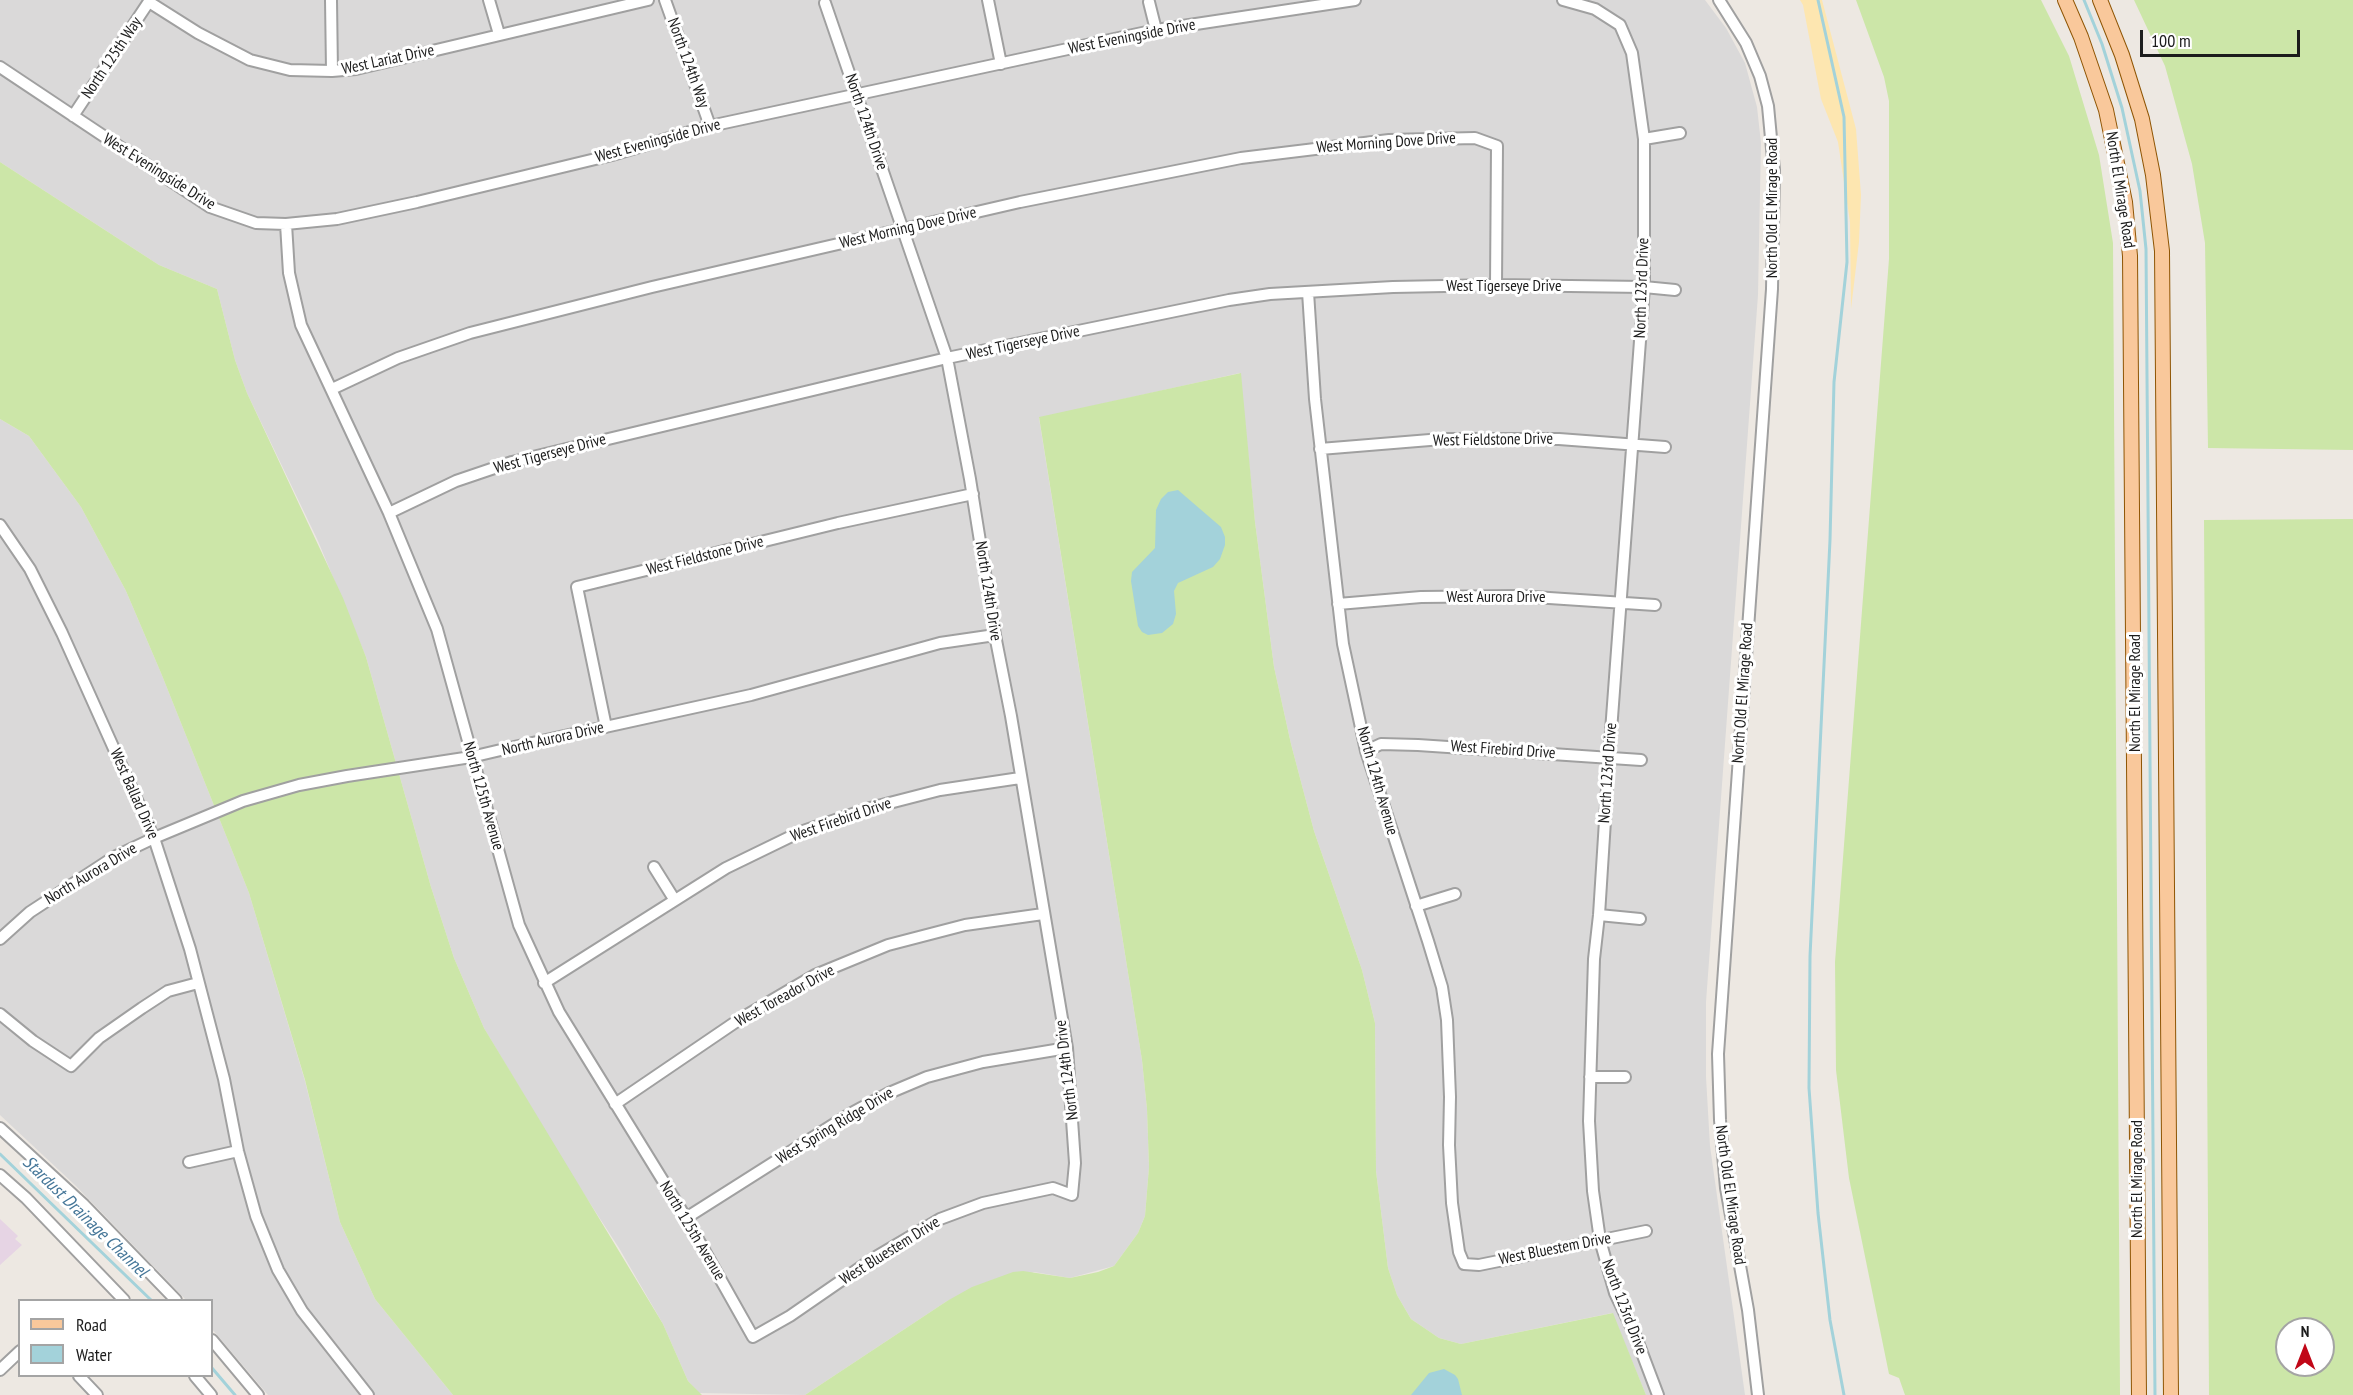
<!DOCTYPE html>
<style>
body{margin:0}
#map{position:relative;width:2353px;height:1395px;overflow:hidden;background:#ede8e2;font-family:"PT Sans Narrow",sans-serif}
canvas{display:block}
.legend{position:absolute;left:18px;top:1299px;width:195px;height:78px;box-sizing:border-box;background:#fff;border:2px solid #a4a4a4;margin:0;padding:8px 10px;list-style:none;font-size:18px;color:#1c1c1c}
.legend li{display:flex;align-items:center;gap:12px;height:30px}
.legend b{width:30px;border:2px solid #a4a4a4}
.north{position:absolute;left:2275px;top:1317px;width:60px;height:60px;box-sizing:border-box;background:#fff;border:2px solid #a4a4a4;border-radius:50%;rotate:0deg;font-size:16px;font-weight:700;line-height:24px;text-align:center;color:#1c1c1c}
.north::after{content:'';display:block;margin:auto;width:21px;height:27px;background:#c10617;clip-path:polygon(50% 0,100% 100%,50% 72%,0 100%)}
.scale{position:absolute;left:2140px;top:30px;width:160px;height:27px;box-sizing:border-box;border:3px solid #1c1c1c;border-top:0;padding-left:8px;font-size:18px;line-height:21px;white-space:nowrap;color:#1c1c1c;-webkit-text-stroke:4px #fff;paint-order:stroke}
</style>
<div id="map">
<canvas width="2353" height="1395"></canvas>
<ul class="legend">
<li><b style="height:8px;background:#f9c89b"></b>Road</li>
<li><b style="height:16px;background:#a3d2da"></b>Water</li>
</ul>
<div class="north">N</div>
<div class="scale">100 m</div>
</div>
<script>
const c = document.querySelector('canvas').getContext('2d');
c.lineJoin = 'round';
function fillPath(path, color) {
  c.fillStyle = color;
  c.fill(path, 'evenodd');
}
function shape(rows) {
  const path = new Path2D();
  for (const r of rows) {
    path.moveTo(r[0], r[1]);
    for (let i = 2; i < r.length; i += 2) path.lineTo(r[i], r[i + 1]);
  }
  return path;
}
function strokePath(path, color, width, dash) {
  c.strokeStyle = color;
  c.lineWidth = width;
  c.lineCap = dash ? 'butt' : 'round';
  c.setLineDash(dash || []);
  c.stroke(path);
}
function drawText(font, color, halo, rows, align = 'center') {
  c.font = font + ' "PT Sans Narrow",sans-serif';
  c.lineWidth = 6;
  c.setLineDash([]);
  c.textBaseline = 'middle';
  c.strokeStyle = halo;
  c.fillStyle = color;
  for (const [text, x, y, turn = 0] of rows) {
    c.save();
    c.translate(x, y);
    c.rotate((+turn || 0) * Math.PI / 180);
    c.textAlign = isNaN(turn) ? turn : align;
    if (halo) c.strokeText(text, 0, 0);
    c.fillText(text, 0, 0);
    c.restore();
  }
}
fillPath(shape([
 [0,0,1705,0,1726,28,1745,63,1757,107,1761,143,1758,295,1706,1002,1706,1077,1710,1146,1745,1395,1646,1395,1612,1313,1461,1344,1439,1338,1411,1319,1397,1295,1388,1268,1376,1171,1375,1023,1362,970,1314,831,1291,744,1274,667,1255,522,1240,373,1039,418,1142,1060,1147,1109,1149,1167,1145,1216,1138,1233,1114,1266,1070,1278,1034,1272,947,1301,805,1395,699,1393,688,1381,663,1324,619,1248,567,1168,484,1028,454,958,431,887,366,657,318,541,247,393,235,360,217,289,159,265,0,162],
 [0,419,29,436,81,507,126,591,161,673,249,893,305,1081,340,1222,375,1299,453,1395,268,1395,212,1329,212,1300,186,1300,76,1186,0,1115]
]), '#dad9d9');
fillPath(shape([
 [0,1219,18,1236,15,1239,22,1245,0,1265]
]), '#e6d4e4');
fillPath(shape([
 [1856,0,2041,0,2069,56,2099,155,2113,243,2120,1395,1905,1395,1899,1378,1889,1374,1849,1178,1836,1070,1835,962,1889,259,1889,101,1884,77],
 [2134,0,2353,0,2353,450,2208,448,2205,243,2192,164,2165,66],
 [0,162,159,265,217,289,235,360,247,393,343,598,366,657,431,887,454,958,484,1028,663,1324,688,1381,702,1395,453,1395,375,1299,340,1222,305,1080,249,893,161,673,126,591,81,507,29,436,0,419],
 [1241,373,1255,522,1274,667,1291,744,1314,831,1362,970,1375,1023,1376,1171,1388,1268,1397,1295,1411,1319,1439,1338,1461,1344,1613,1313,1646,1395,805,1395,947,1301,972,1287,1013,1272,1023,1271,1070,1278,1098,1272,1114,1266,1138,1233,1145,1216,1149,1167,1147,1109,1142,1060,1039,417],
 [2353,519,2353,1395,2209,1395,2204,520],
 [2287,1329,2323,1329,2323,1365,2287,1365]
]), '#cce6a8');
fillPath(shape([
 [1800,0,1822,0,1856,129,1861,195,1859,242,1851,309,1850,222,1838,142,1821,99,1803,5]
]), '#fde6b0');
fillPath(shape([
 [1178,490,1221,527,1225,537,1225,545,1220,559,1213,567,1178,583,1174,591,1176,614,1173,624,1162,633,1148,635,1142,632,1138,626,1131,581,1132,572,1155,548,1156,510,1161,499,1168,492],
 [1444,1369,1455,1375,1458,1379,1462,1395,1411,1395,1429,1373]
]), '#a3d2da');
strokePath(shape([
 [1818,0,1844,117,1847,262,1834,382,1830,540,1810,956,1809,1088,1818,1213,1830,1320,1844,1395],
 [2084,0,2102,44,2122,108,2140,191,2146,249,2155,1395],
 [0,1154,151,1300],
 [212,1368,235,1395]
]), '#a3d2da', 3);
const minor = shape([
 [331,0,332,71],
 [489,0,499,34],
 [665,0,710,126],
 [988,0,1001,64],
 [1563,0,1595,9,1620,25,1632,53,1644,139,1644,287,1609,758,1599,915,1594,959,1589,1121,1593,1191,1600,1240,1615,1293,1636,1337,1658,1395],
 [1719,0,1746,43,1760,76,1768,106,1774,170,1772,289,1718,1054,1720,1120,1726,1188,1748,1310,1758,1395],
 [149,2,198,33,250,60,290,70,332,71,356,69,648,0],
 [1149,2,1156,30],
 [0,67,210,207,256,223,286,224,337,219,417,202,612,155,710,126,1156,30,1355,0],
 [73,116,150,0],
 [1644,139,1680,133],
 [286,224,289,273,301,325,389,513,437,629,519,925,559,1012,686,1218,753,1337,790,1316,874,1258,940,1219,983,1203,1053,1188,1072,1195,1075,1163,1067,1048,1011,716,995,635,970,479,947,358,825,3],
 [1308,292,1315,399,1343,644,1366,751,1428,941,1442,987,1447,1020,1450,1097,1449,1145,1452,1203,1459,1252,1464,1264,1479,1265,1646,1231],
 [332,389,398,358,470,333,652,287,1020,202,1241,158,1389,140,1475,138,1497,146,1496,285],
 [1320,449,1442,439,1559,439,1665,447],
 [389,513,456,481,512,462,947,358,1229,300,1270,294,1393,287,1496,285,1644,287,1675,290],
 [0,525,30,569,62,633,154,838,190,949,224,1079,238,1151,256,1216,278,1270,302,1311,368,1395],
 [1338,604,1421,597,1519,596,1655,605],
 [606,727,577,587,838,523,973,494],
 [1366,751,1381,744,1418,745,1641,760],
 [654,867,674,899],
 [1416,906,1455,894],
 [1599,915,1640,919],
 [0,939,30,912,114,857,154,838,243,801,299,785,347,776,471,757,505,749,751,695,940,643,995,635],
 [544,983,726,868,800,832,870,808,940,790,1020,778],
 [0,1014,33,1041,71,1066,99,1038,142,1008,168,991,198,983],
 [1590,1077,1625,1077],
 [615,1104,740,1019,815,975,888,945,965,925,1043,914],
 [0,1128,84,1205,176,1300],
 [189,1162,238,1151],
 [0,1175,26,1198,124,1300],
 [686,1218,850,1114,889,1093,927,1077,983,1062,1067,1048],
 [212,1340,258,1395],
 [0,1370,20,1351],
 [79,1376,97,1395],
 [195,1376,211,1395]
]);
const major = shape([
 [2065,0,2081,37,2106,110,2125,202,2130,256,2139,1395],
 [2100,0,2122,55,2142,119,2153,175,2162,251,2171,1395]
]);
strokePath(minor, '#a0a0a0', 14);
strokePath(major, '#8f5504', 16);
strokePath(minor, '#fff', 10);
strokePath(major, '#f9c89b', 14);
drawText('16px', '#1c1c1c', '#fff', [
 ["West Eveningside Drive",1132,37,-11],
 ["North 125th Way",112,58,-56],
 ["West Lariat Drive",388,60,-12],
 ["North 124th Way",688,63,70],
 ["North 124th Drive",866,122,71],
 ["West Eveningside Drive",658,141,-15],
 ["West Morning Dove Drive",1386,143,-4],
 ["West Eveningside Drive",159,172,32],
 ["North El Mirage Road",2120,190,81],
 ["North Old El Mirage Road",1772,208,-90],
 ["West Morning Dove Drive",908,228,-13],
 ["West Tigerseye Drive",1504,286],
 ["North 123rd Drive",1642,288,-88],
 ["West Tigerseye Drive",1023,343,-12],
 ["West Fieldstone Drive",1493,440,-1],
 ["West Tigerseye Drive",550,454,-15],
 ["West Fieldstone Drive",705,556,-14],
 ["North 124th Drive",988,591,81],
 ["West Aurora Drive",1496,597],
 ["North Old El Mirage Road",1743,693,-86],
 ["North El Mirage Road",2135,693,-90],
 ["North Aurora Drive",553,739,-13],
 ["West Firebird Drive",1503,750,4],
 ["North 123rd Drive",1608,773,-86],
 ["North 124th Avenue",1377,781,74],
 ["West Ballad Drive",134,794,66],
 ["North 125th Avenue",483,796,74],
 ["West Firebird Drive",841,820,-19],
 ["North Aurora Drive",91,874,-31],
 ["West Toreador Drive",785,996,-29],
 ["North 124th Drive",1067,1070,-97],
 ["West Spring Ridge Drive",835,1126,-31],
 ["North El Mirage Road",2137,1179,-90],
 ["North Old El Mirage Road",1730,1195,82],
 ["North 125th Avenue",692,1231,59],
 ["West Bluestem Drive",1555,1249,-11],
 ["West Bluestem Drive",890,1251,-32],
 ["North 123rd Drive",1624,1307,69]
]);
drawText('italic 18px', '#467799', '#fff', [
 ["Stardust Drainage Channel",85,1217,44]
]);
</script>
